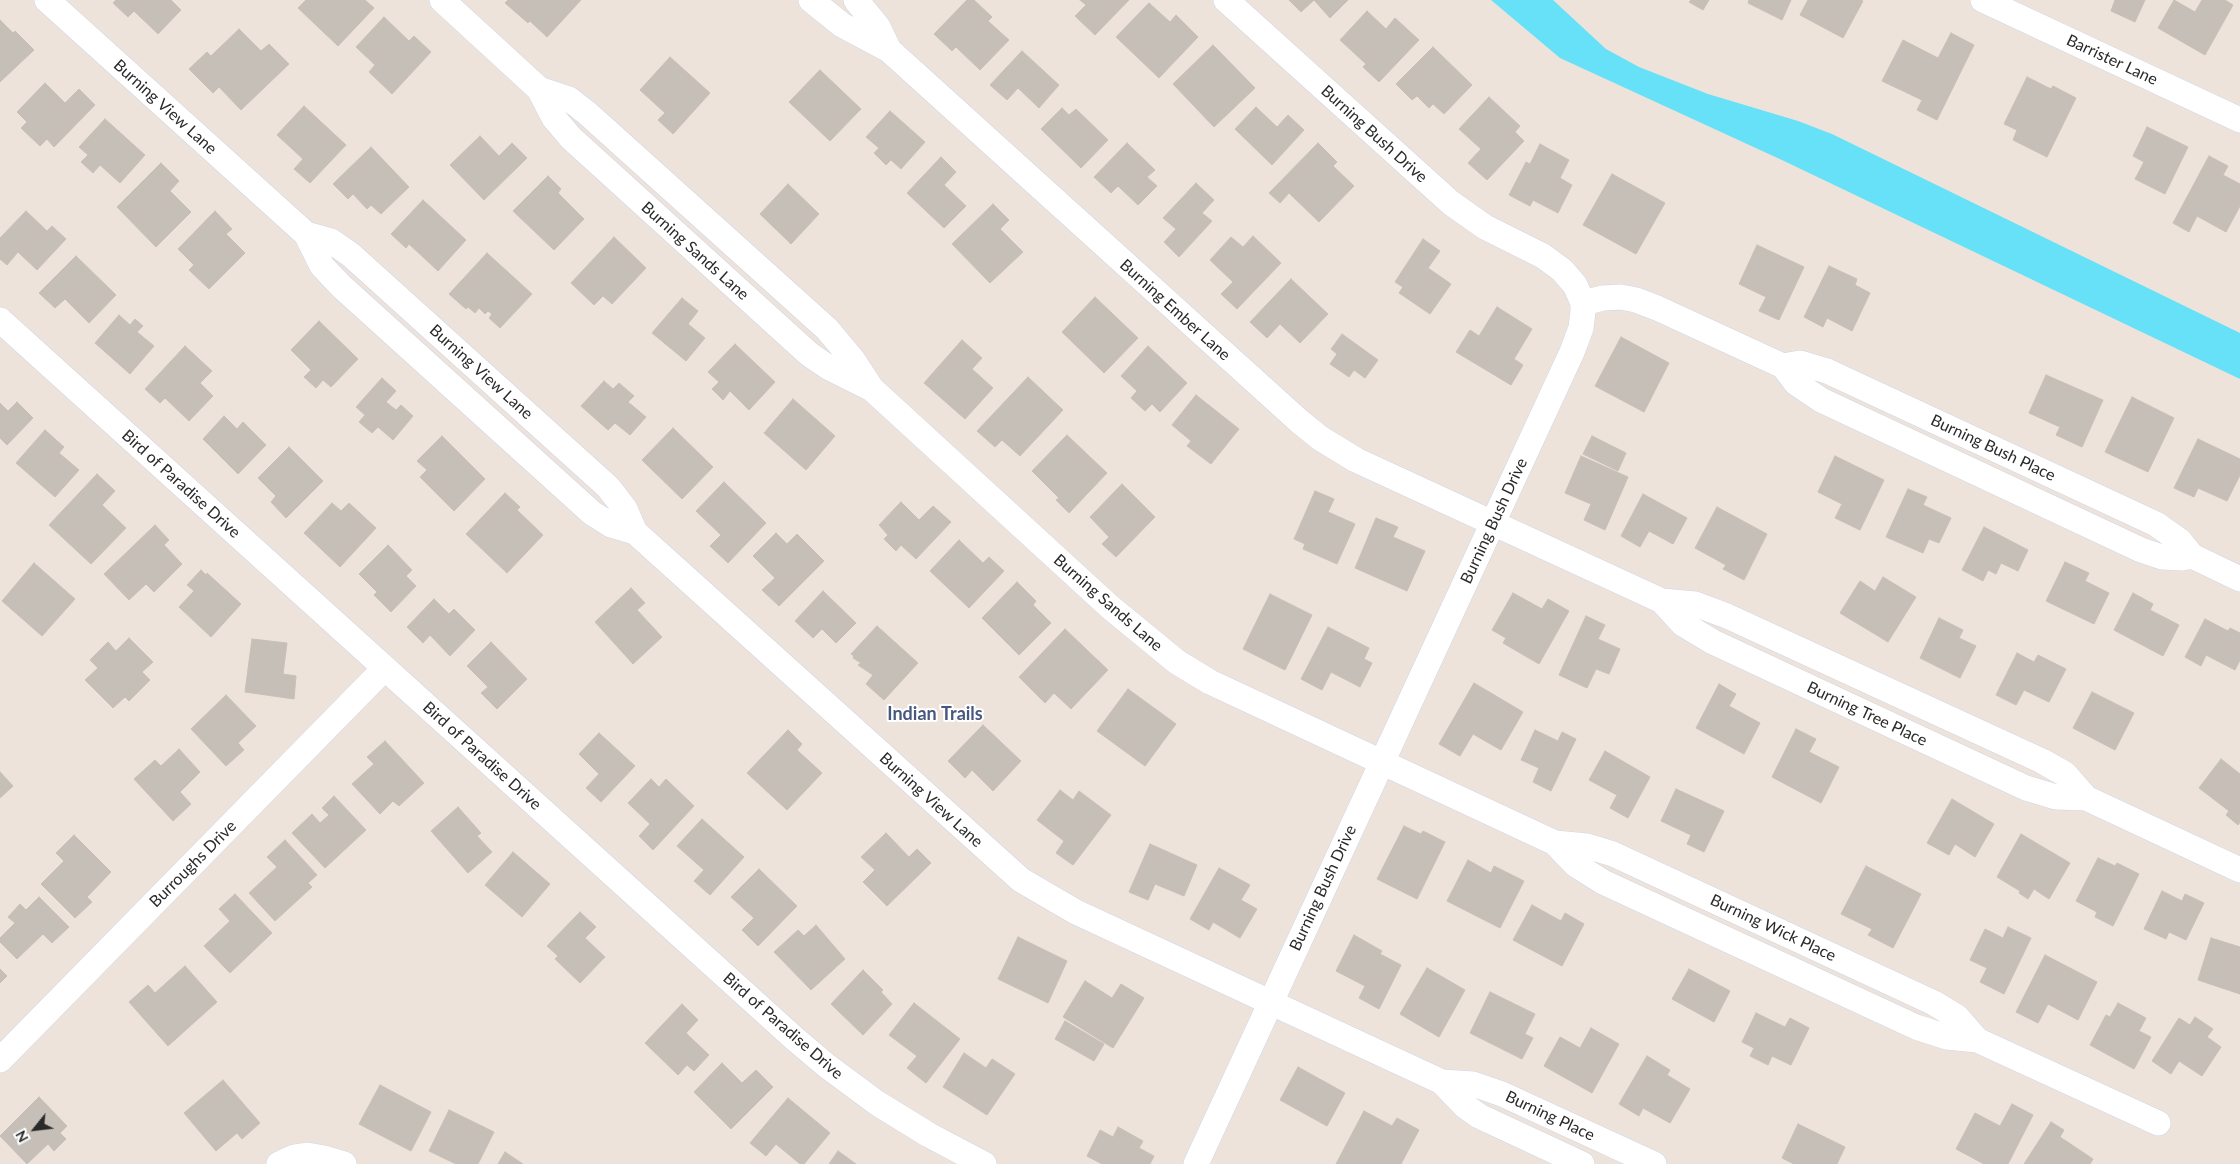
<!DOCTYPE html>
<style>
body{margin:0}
#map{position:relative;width:2240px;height:1164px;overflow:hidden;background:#ede3db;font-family:Lato,sans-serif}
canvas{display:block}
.north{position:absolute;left:10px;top:1104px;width:50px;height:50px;-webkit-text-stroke:4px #fff;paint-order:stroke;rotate:241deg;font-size:14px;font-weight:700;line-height:20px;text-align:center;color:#2a2a2a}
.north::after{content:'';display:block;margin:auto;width:18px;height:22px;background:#2a2a2a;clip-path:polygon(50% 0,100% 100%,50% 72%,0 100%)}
</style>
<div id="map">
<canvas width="2240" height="1164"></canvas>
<div class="north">N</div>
</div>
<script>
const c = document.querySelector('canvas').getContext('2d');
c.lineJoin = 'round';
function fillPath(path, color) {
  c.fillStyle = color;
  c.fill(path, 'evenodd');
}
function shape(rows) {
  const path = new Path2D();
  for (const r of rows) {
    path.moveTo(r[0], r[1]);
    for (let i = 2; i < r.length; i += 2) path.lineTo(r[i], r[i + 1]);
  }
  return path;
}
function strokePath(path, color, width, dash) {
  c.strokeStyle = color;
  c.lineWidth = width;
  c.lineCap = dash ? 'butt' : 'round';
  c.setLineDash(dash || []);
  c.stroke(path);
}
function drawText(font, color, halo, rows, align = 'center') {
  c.font = font + ' Lato,sans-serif';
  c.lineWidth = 4;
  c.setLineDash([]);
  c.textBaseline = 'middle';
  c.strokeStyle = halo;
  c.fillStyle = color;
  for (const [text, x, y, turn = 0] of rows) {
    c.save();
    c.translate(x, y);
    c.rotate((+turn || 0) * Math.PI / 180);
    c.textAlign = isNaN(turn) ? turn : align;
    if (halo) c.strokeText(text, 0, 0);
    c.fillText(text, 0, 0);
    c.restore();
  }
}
fillPath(shape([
 [1491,0,1553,0,1606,49,1639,67,1708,94,1798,121,1832,134,2240,333,2240,379,1784,161,1560,58]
]), '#67e1f7');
const building = shape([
 [116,0,171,0,181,10,158,34,134,11,128,17,113,3,116,0],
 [306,0,365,0,374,8,338,46,298,8,306,0],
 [508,0,581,0,547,37,530,21,528,23,505,3,508,0],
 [967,0,974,0,992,17,988,21,1009,40,980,70,956,47,952,51,934,34,967,0],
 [1080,0,1129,0,1095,35,1075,16,1086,5,1080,0],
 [1289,0,1348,0,1330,18,1314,0,1301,12,1289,0],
 [1691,0,1709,0,1703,10,1689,2,1691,0],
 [1749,0,1791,0,1782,20,1748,3,1749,0],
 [1808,0,1860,0,1863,1,1843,38,1800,15,1808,0],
 [2115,0,2145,0,2135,22,2111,11,2115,0],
 [2174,0,2195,12,2202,0,2225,0,2233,5,2205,55,2158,28,2174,0],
 [1149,3,1170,22,1176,15,1198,37,1159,78,1116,37,1149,3],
 [1367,11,1386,29,1395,18,1419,40,1379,82,1363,67,1366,64,1340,40,1367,11],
 [384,17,409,41,414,36,431,52,392,94,369,72,375,65,356,47,384,17],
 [0,20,13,33,15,31,34,50,0,82,0,20],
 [239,29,261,51,269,44,289,64,241,110,219,87,213,93,189,69,207,52,211,56,239,29],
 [1951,33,1974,45,1937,120,1917,110,1922,100,1882,81,1903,40,1938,58,1951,33],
 [1213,45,1255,88,1214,127,1173,84,1213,45],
 [1433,47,1472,85,1444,114,1433,104,1429,108,1417,96,1412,100,1396,84,1433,47],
 [1022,51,1059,85,1039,108,1018,88,1007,100,990,85,1022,51],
 [670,57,710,93,673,134,658,120,665,113,640,90,670,57],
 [820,70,861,109,830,141,789,102,820,70],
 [2027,77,2051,89,2053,86,2076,98,2047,157,2013,140,2017,130,2004,124,2027,77],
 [45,83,65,103,79,89,95,105,54,147,47,139,40,146,21,128,27,122,17,112,45,83],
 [1489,97,1520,126,1515,132,1524,141,1487,180,1468,163,1481,149,1459,129,1489,97],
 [304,106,346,145,310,183,294,169,303,159,277,135,304,106],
 [1256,107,1277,127,1288,115,1304,130,1272,165,1235,129,1256,107],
 [1062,108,1069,115,1076,109,1108,140,1081,168,1041,129,1062,108],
 [890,111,925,142,901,169,891,160,886,165,874,153,879,148,866,137,890,111],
 [105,119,145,155,120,183,100,165,93,173,81,162,88,155,79,147,105,119],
 [2147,127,2188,147,2165,194,2135,179,2144,162,2133,156,2147,127],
 [480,136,499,156,512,143,527,158,484,200,450,165,480,136],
 [1127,143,1155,170,1147,177,1157,186,1138,205,1118,186,1111,193,1094,177,1127,143],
 [1318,143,1337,162,1333,166,1354,186,1319,222,1289,193,1280,203,1269,193,1318,143],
 [1540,144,1569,160,1560,178,1572,185,1558,213,1533,200,1530,206,1509,195,1526,162,1530,164,1540,144],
 [371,147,409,187,381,214,371,205,367,209,353,194,348,199,333,184,371,147],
 [2209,156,2228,166,2223,175,2240,184,2240,206,2226,232,2197,216,2189,232,2173,223,2209,156],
 [941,157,956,172,944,185,966,206,944,228,907,193,941,157],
 [161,163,179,181,170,191,191,212,156,247,117,207,161,163],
 [1612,174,1665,203,1636,254,1583,225,1612,174],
 [548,176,561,189,558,193,584,219,554,250,513,211,548,176],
 [1196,183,1214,200,1202,213,1212,221,1179,257,1164,242,1176,229,1163,218,1196,183],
 [788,184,819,214,791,244,760,214,788,184],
 [423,200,466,240,438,271,409,244,406,248,391,234,423,200],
 [993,204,1009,220,1000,229,1023,252,990,283,952,244,993,204],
 [26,211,47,231,52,226,66,239,37,270,18,252,7,265,0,259,0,238,26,211],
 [215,211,232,229,226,234,245,253,209,289,189,270,194,265,178,249,215,211],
 [1253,236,1281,263,1237,309,1221,294,1233,282,1210,260,1231,237,1243,247,1253,236],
 [614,237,646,268,612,304,603,296,594,305,571,283,614,237],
 [1423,239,1440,251,1428,268,1451,284,1430,314,1399,293,1403,287,1395,282,1423,239],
 [1757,245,1804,267,1779,320,1759,311,1766,297,1739,284,1757,245],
 [487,253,532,294,500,328,489,318,492,314,488,311,485,314,479,308,475,313,468,307,466,309,449,294,487,253],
 [76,256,116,295,89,323,65,299,55,308,39,293,76,256],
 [1829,266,1857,279,1855,285,1870,293,1852,331,1827,318,1823,327,1804,317,1829,266],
 [1291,279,1328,314,1300,343,1280,324,1267,338,1250,322,1291,279],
 [1095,297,1138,338,1104,373,1062,332,1095,297],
 [682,298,698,311,688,324,705,338,686,361,652,333,682,298],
 [1497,307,1532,329,1514,359,1523,365,1511,385,1456,352,1470,330,1479,336,1497,307],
 [119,315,130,325,135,319,143,326,137,332,154,346,130,374,95,343,119,315],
 [319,321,358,359,331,387,323,380,316,388,304,377,311,370,291,350,319,321],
 [1342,334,1378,360,1365,378,1354,370,1349,377,1330,364,1337,354,1331,349,1342,334],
 [1621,337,1669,363,1644,412,1595,386,1621,337],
 [962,340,982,358,972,369,993,388,965,419,924,383,962,340],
 [735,344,775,382,749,410,730,391,723,400,712,389,719,382,708,372,735,344],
 [185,346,212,371,200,383,213,396,189,421,165,398,160,403,145,389,185,346],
 [1148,346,1187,383,1160,412,1152,404,1145,411,1131,398,1137,391,1121,376,1148,346],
 [2046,375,2103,400,2082,447,2056,435,2060,427,2029,413,2046,375],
 [1028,377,1063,410,1020,456,1002,440,995,447,977,431,1028,377],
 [382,378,396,391,386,402,396,410,401,405,413,416,393,440,378,427,372,433,359,422,365,415,356,407,382,378],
 [604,381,613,389,619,383,634,396,628,402,646,417,630,435,615,423,608,430,581,406,604,381],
 [1196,395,1239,429,1211,464,1187,446,1191,441,1172,425,1196,395],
 [2132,397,2174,418,2148,472,2105,452,2132,397],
 [793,399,835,436,806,470,764,433,793,399],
 [17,402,33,418,7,445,0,438,0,403,8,411,17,402],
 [224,416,237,429,243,422,266,445,238,474,203,439,224,416],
 [673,428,713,467,682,499,642,460,673,428],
 [45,430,64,447,59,453,79,470,55,497,16,463,45,430],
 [1067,435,1107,473,1069,513,1056,500,1059,498,1032,471,1067,435],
 [442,436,485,479,454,511,420,477,427,470,417,461,442,436],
 [1592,436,1626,453,1618,471,1583,454,1592,436],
 [2198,439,2240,459,2240,475,2227,501,2198,488,2194,497,2174,488,2198,439],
 [289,447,323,481,286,518,271,502,276,496,258,478,289,447],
 [1581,456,1628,477,1605,530,1584,520,1591,504,1565,493,1581,456],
 [1835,456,1884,480,1860,530,1835,518,1842,504,1818,492,1835,456],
 [97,474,115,491,102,505,126,528,91,564,49,525,97,474],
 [724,482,766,523,728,563,710,546,721,535,696,511,724,482],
 [1122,484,1155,517,1116,557,1102,544,1109,537,1090,517,1122,484],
 [1908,489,1927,497,1923,505,1951,518,1939,543,1929,539,1923,553,1886,537,1908,489],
 [1315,491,1334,499,1328,512,1355,524,1337,564,1303,549,1305,544,1294,539,1315,491],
 [505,493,520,507,517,510,543,535,507,573,466,534,505,493],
 [1643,494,1687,518,1673,544,1649,531,1640,547,1621,536,1643,494],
 [901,502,919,520,933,506,951,522,916,559,901,545,896,551,884,539,888,535,879,525,901,502],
 [332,503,341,511,349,503,376,528,340,567,304,533,332,503],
 [1717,507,1767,534,1744,580,1723,569,1726,565,1695,548,1717,507],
 [1376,518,1398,527,1393,537,1425,551,1407,591,1355,568,1376,518],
 [155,525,169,540,164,545,182,564,154,592,146,584,129,600,104,574,155,525],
 [1984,527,2028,550,2018,571,2001,563,1996,574,1988,570,1983,581,1962,570,1984,527],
 [776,533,787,544,797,534,824,561,779,606,762,590,775,578,753,556,776,533],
 [959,540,983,563,989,557,1004,571,969,608,930,571,959,540],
 [388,545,412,570,406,576,416,586,391,612,374,595,377,592,359,574,388,545],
 [2065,562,2089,573,2085,581,2109,593,2094,624,2046,601,2065,562],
 [34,563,75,599,42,636,2,601,34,563],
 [201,570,206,575,207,573,241,604,211,637,179,607,194,591,187,585,201,570],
 [1883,577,1916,597,1888,642,1840,613,1860,581,1875,591,1883,577],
 [1017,582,1036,601,1033,605,1051,623,1019,655,982,618,1017,582],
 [631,588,645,603,637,610,662,637,633,664,595,622,631,588],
 [823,591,856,623,836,643,822,629,813,638,795,621,823,591],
 [1513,593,1542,609,1548,599,1569,611,1539,664,1503,643,1506,638,1492,630,1513,593],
 [2133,593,2153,604,2150,610,2179,625,2163,656,2114,630,2133,593],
 [1270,594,1312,615,1285,670,1243,649,1270,594],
 [434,599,449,614,454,609,475,630,450,656,430,635,423,643,407,627,434,599],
 [1586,616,1605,625,1598,639,1620,649,1609,674,1596,669,1587,688,1559,675,1586,616],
 [1939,618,1963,630,1959,638,1976,646,1960,678,1920,658,1939,618],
 [2205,619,2228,631,2230,628,2240,633,2240,660,2235,670,2206,655,2201,666,2185,657,2205,619],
 [877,626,918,663,884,700,866,684,873,675,858,665,861,663,853,658,854,656,851,654,877,626],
 [1328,627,1369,648,1364,659,1372,663,1360,687,1331,672,1322,690,1301,679,1328,627],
 [1065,629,1108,670,1071,709,1054,693,1045,703,1019,677,1065,629],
 [129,638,153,662,142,672,150,680,129,701,125,697,113,708,85,680,98,668,90,660,108,642,116,651,129,638],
 [252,639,287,643,283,674,296,676,294,699,245,692,252,639],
 [491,642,527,679,497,709,481,693,488,687,467,666,491,642],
 [2017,653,2034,662,2038,655,2066,669,2049,702,2024,690,2016,705,1996,695,2017,653],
 [1474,683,1523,712,1501,750,1473,734,1460,756,1439,744,1474,683],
 [1719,684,1736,694,1729,706,1760,723,1744,754,1696,728,1719,684],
 [1128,689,1176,724,1145,766,1097,731,1128,689],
 [2092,692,2134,713,2115,750,2073,728,2092,692],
 [226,695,256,726,238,743,244,750,226,766,191,729,226,695],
 [983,725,1021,761,993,791,972,770,965,778,948,761,983,725],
 [1796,729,1816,739,1809,752,1839,767,1821,803,1772,777,1796,729],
 [788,730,802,744,797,750,822,773,787,810,747,773,788,730],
 [1535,730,1558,741,1562,732,1576,739,1551,791,1533,782,1539,768,1521,760,1535,730],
 [599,733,635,766,601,802,586,788,599,774,579,754,599,733],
 [385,741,424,783,399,806,393,801,380,814,352,784,374,764,367,757,385,741],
 [179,749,200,772,180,792,191,804,173,821,134,779,155,760,161,766,179,749],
 [1605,751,1650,777,1628,818,1610,808,1617,795,1589,780,1605,751],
 [2221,759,2240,774,2240,822,2238,825,2226,815,2229,811,2199,788,2221,759],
 [0,772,13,786,0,798,0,772],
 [651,779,659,787,666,779,694,806,653,850,639,836,650,824,628,803,651,779],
 [1676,789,1724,811,1704,852,1687,844,1691,835,1661,821,1676,789],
 [1060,790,1073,800,1079,791,1111,815,1073,865,1056,853,1064,841,1037,820,1060,790],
 [334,796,366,830,325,868,292,833,312,814,320,823,329,815,322,808,334,796],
 [1952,799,1994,824,1975,857,1955,844,1949,855,1927,843,1952,799],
 [458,807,481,833,477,836,492,852,468,873,431,831,458,807],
 [702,819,744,857,710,895,694,881,704,870,677,846,702,819],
 [1404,826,1421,834,1423,831,1445,842,1417,899,1377,879,1404,826],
 [886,833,909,857,917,849,931,863,887,906,863,882,875,870,861,857,886,833],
 [2021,834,2070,863,2049,899,2034,889,2028,899,2019,893,2020,891,1997,877,2021,834],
 [74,835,111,872,87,897,92,902,75,918,41,884,64,861,56,853,74,835],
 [285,840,317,875,308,883,312,887,275,921,249,893,277,867,267,857,285,840],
 [1150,844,1197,865,1184,896,1155,884,1148,900,1129,892,1150,844],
 [513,852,550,884,522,917,485,885,513,852],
 [2098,858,2115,866,2117,863,2139,874,2113,926,2095,917,2097,912,2076,901,2098,858],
 [1468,860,1491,873,1494,866,1524,881,1500,928,1447,901,1468,860],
 [1866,866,1921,894,1893,948,1868,935,1872,929,1841,914,1866,866],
 [1219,868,1250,885,1241,900,1257,909,1240,938,1213,922,1209,930,1190,919,1219,868],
 [759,869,797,906,758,946,742,930,754,918,731,897,759,869],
 [2162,891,2182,901,2185,894,2204,903,2186,940,2169,932,2166,939,2144,929,2162,891],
 [235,894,272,933,230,973,204,946,230,921,219,909,235,894],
 [39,897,69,927,52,943,43,934,17,959,0,942,0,938,15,923,8,917,20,904,26,910,39,897],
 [1532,905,1561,921,1565,913,1584,924,1562,966,1513,940,1532,905],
 [580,912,596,927,585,938,605,957,580,983,555,959,558,956,547,946,580,912],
 [816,925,845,959,811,990,774,952,798,930,804,936,816,925],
 [2008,927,2031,938,2004,994,1980,982,1987,968,1970,960,1985,929,2003,938,2008,927],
 [1354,935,1382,951,1380,954,1401,965,1379,1009,1359,998,1365,986,1336,971,1354,935],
 [1018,937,1067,961,1048,1003,998,979,1018,937],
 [2211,938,2240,947,2240,994,2198,980,2211,938],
 [2045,955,2097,982,2078,1020,2048,1004,2038,1023,2016,1012,2045,955],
 [185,966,217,1002,168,1046,129,1002,148,985,155,993,185,966],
 [1427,968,1465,990,1439,1037,1400,1014,1427,968],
 [0,969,7,976,0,983,0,969],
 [1689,969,1730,991,1714,1022,1672,999,1689,969],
 [863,970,883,990,881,992,892,1004,863,1035,831,1004,863,970],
 [1085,981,1112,998,1121,984,1144,998,1113,1048,1063,1017,1085,981],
 [1490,992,1535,1014,1525,1034,1533,1038,1522,1059,1470,1033,1490,992],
 [914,1003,960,1039,926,1083,907,1068,917,1056,889,1035,914,1003],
 [2118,1003,2146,1018,2139,1031,2151,1037,2134,1069,2090,1045,2106,1015,2110,1017,2118,1003],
 [682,1004,698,1020,686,1033,709,1055,694,1071,687,1065,678,1075,645,1043,682,1004],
 [1756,1013,1785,1027,1790,1018,1809,1028,1791,1065,1772,1056,1768,1065,1750,1056,1754,1048,1742,1042,1756,1013],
 [2195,1017,2213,1029,2207,1037,2221,1047,2202,1076,2179,1061,2171,1074,2152,1061,2179,1018,2190,1025,2195,1017],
 [1065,1021,1104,1044,1094,1061,1055,1039,1065,1021],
 [1591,1028,1619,1044,1592,1093,1544,1066,1560,1037,1580,1048,1591,1028],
 [964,1053,986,1068,992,1059,1015,1074,987,1115,943,1087,964,1053],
 [1647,1056,1670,1070,1667,1075,1690,1089,1670,1123,1643,1108,1639,1116,1619,1104,1647,1056],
 [722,1063,742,1083,756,1070,773,1087,731,1129,694,1092,722,1063],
 [1298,1067,1345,1093,1327,1126,1280,1100,1298,1067],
 [223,1080,260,1123,242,1139,237,1133,216,1151,184,1113,223,1080],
 [380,1085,431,1112,411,1151,359,1124,380,1085],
 [39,1097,67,1126,60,1133,66,1139,54,1151,48,1144,27,1164,0,1136,39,1097],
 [788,1098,830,1133,804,1164,800,1164,776,1144,766,1156,750,1143,788,1098],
 [2012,1104,2033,1115,2008,1164,1984,1164,1956,1149,1975,1113,2000,1126,2012,1104],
 [449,1110,494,1132,478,1164,456,1164,429,1151,449,1110],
 [1364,1111,1392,1126,1397,1118,1419,1130,1401,1164,1336,1164,1364,1111],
 [2051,1122,2064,1130,2060,1137,2093,1159,2090,1164,2024,1164,2051,1122],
 [1798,1124,1845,1147,1837,1164,1794,1164,1782,1158,1798,1124],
 [1118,1127,1143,1141,1139,1148,1154,1156,1150,1164,1102,1164,1087,1156,1100,1130,1113,1137,1118,1127],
 [838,1151,856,1164,829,1164,838,1151],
 [505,1152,523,1164,498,1164,505,1152]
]);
fillPath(building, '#c5bfb7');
strokePath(building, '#c9bfb5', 1);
const minor = shape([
 [47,0,306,234],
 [442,0,539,89],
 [811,0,842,25,889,50,878,27,856,0],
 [1983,0,2240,120],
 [889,50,1299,421,1320,438,1356,460,1662,601],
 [1583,303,1603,298,1621,297,1636,300,1657,308,1783,366,1796,383,1821,400,2141,550,2162,557,2182,558,2192,556,2180,541,2156,524,1827,371,1800,363,1783,366],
 [0,320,795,1039,827,1066,877,1103,929,1135,984,1164],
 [872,389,828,367,809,354,571,138,554,118,539,89,569,99,587,113,827,329,853,360,872,389,1110,607,1177,662,1210,682,1555,843],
 [635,532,611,525,592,513,341,286,322,266,306,234,331,241,351,255,608,487,625,509,635,532,1021,880,1076,912,1442,1082],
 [2192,556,2240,579],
 [2086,798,2065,774,2042,761,1727,616,1695,604,1662,601,1683,624,1713,642,2026,788,2056,797,2086,798,2240,870],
 [1977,1040,1957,1017,1934,1003,1613,854,1587,846,1555,843,1576,865,1603,882,1916,1027,1947,1037,1977,1040,2158,1123],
 [0,1060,385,668],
 [279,1164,294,1157,307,1155,324,1158,344,1164],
 [1196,1164,1572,352,1581,328,1583,311,1583,303,1575,285,1562,270,1543,256,1485,227,1451,203,1226,0],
 [1582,1164,1479,1116,1465,1106,1442,1082,1473,1084,1502,1094,1654,1164]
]);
strokePath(minor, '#d0d6e4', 26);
strokePath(minor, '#fff', 25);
drawText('16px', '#2a2a2a', '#fff', [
 ["Barrister Lane",2112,60,25],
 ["Burning View Lane",165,107,42],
 ["Burning Bush Drive",1374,134,42],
 ["Burning Sands Lane",695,251,42],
 ["Burning Ember Lane",1175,310,42],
 ["Burning View Lane",481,372,42],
 ["Burning Bush Place",1993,448,25],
 ["Bird of Paradise Drive",181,484,42],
 ["Burning Bush Drive",1494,521,-65],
 ["Burning Sands Lane",1108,603,41],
 ["Burning Tree Place",1867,714,25],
 ["Bird of Paradise Drive",482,756,42],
 ["Burning View Lane",931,800,42],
 ["Burroughs Drive",193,864,-45],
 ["Burning Bush Drive",1323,888,-65],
 ["Burning Wick Place",1773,928,25],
 ["Bird of Paradise Drive",783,1026,41],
 ["Burning Place",1550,1116,25]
]);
drawText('bold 18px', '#47577e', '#fff', [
 ["Indian Trails",935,714]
]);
</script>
